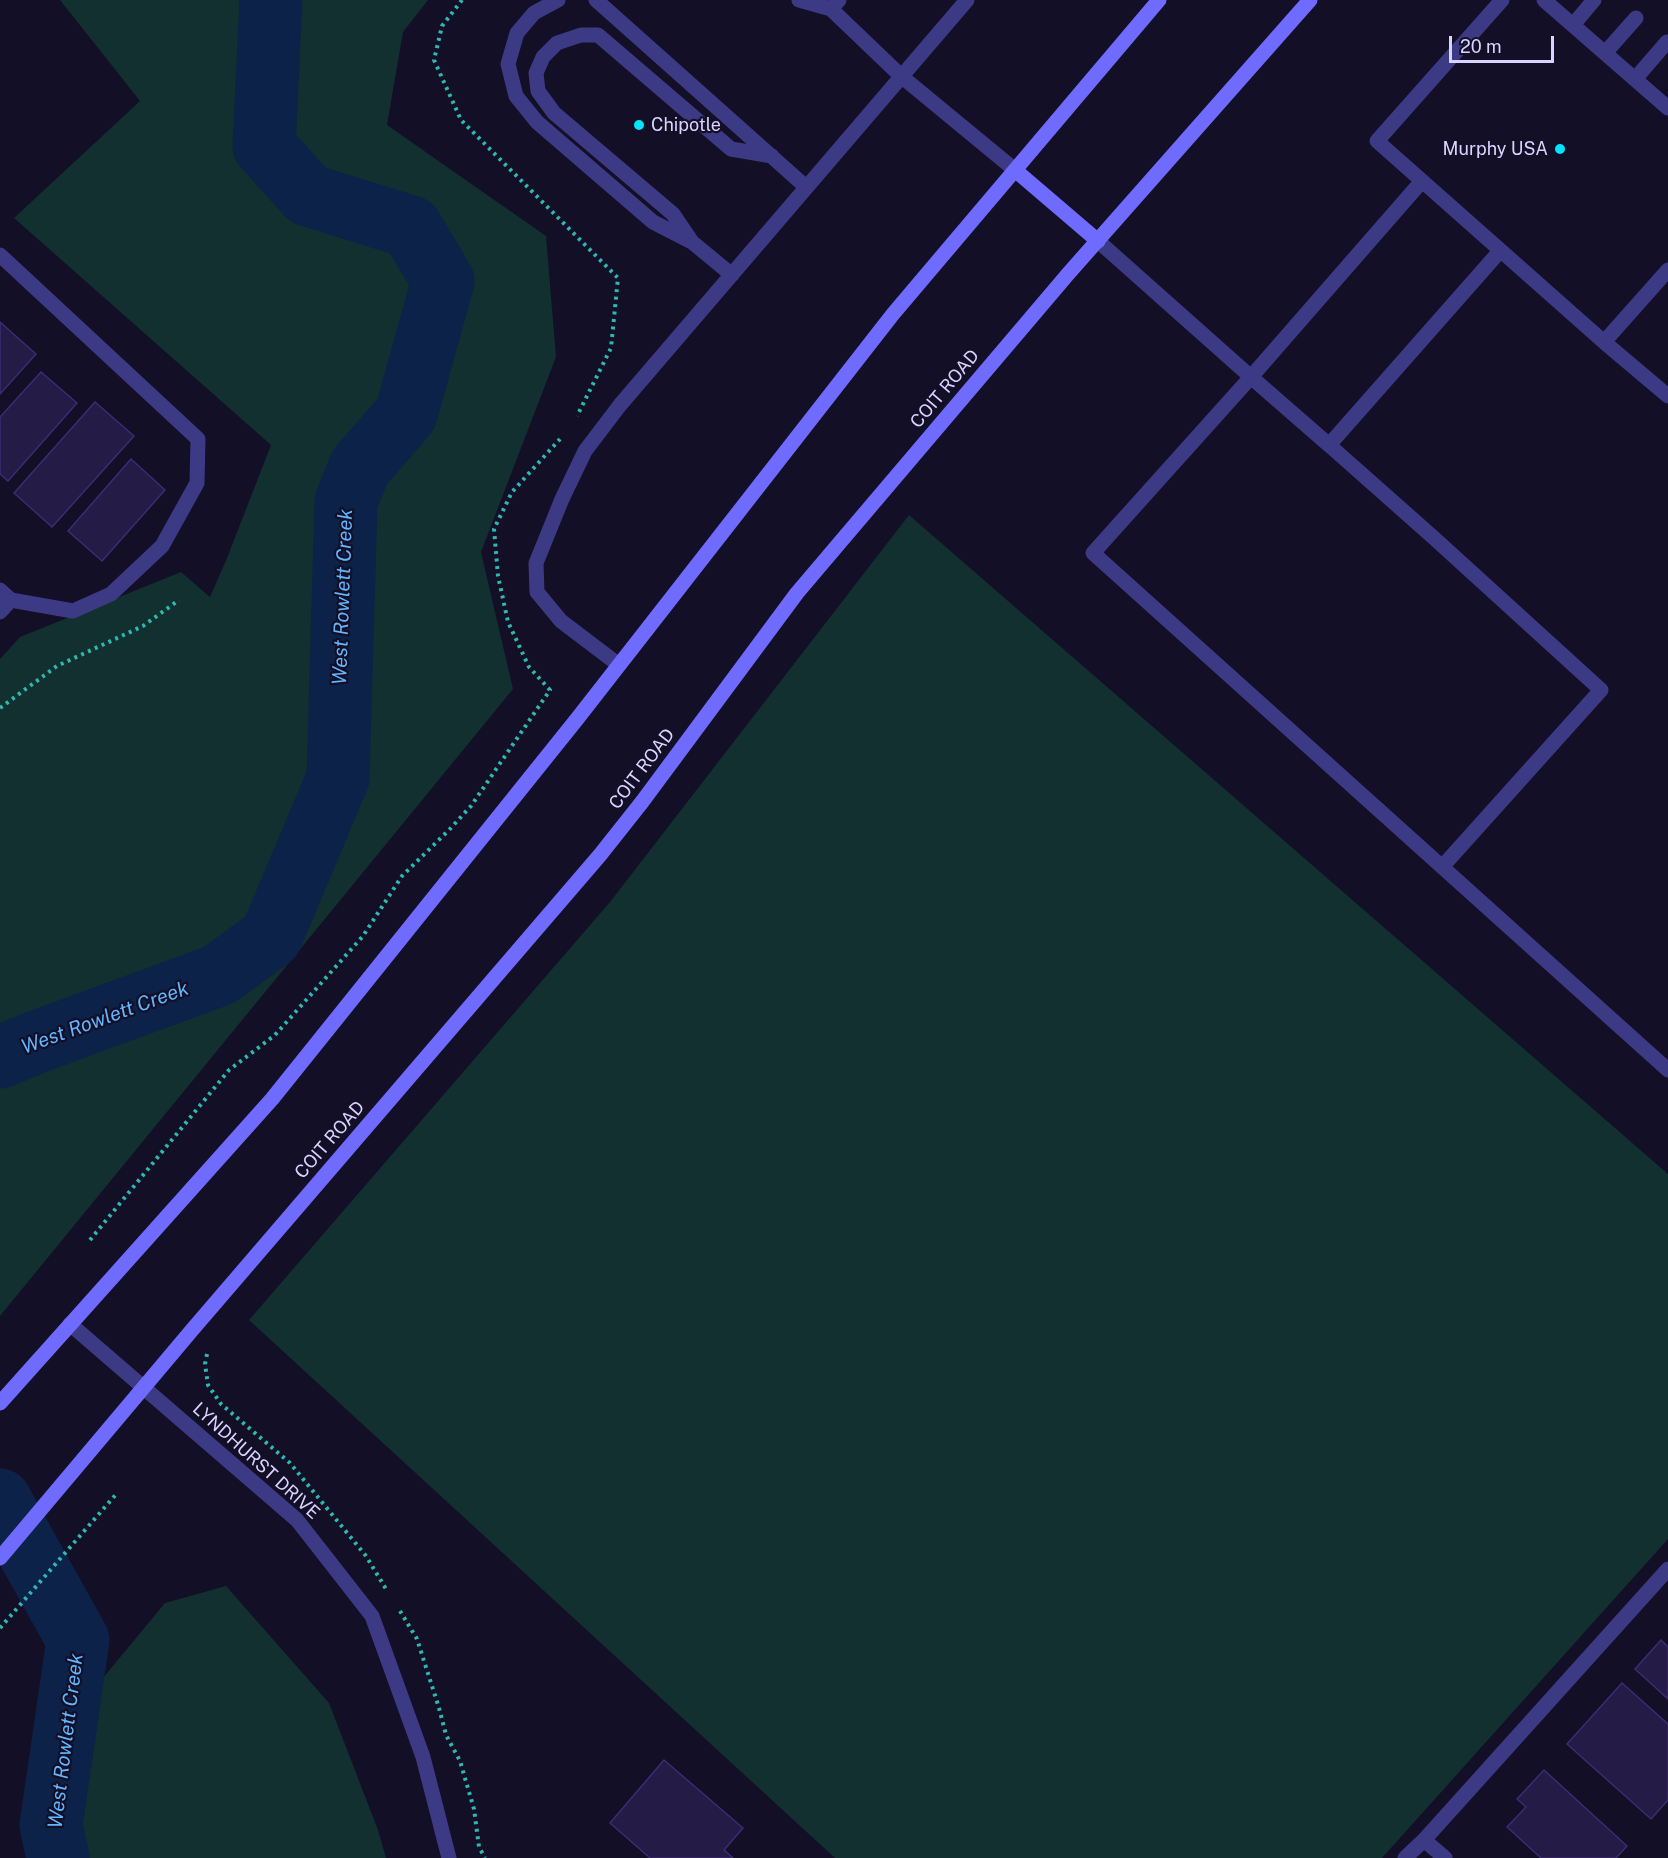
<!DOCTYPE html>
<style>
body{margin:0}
#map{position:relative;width:1668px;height:1858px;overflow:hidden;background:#130f26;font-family:"Public Sans",sans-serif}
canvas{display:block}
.scale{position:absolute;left:1449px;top:36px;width:105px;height:27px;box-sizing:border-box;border:3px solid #d9d4ff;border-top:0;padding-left:8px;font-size:18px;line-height:21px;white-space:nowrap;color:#d9d4ff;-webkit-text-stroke:4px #130f26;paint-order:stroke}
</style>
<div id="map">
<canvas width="1668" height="1858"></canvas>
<div class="scale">20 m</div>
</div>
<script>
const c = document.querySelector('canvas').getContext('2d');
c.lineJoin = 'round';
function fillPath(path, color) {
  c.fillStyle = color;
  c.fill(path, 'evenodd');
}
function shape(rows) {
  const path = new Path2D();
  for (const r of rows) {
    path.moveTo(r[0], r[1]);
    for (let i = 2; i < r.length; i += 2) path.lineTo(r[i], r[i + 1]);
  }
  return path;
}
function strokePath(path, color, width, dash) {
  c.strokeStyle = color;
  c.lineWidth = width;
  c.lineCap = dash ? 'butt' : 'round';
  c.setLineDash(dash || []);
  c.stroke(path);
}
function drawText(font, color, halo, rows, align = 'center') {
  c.font = font + ' "Public Sans",sans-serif';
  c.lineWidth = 4.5;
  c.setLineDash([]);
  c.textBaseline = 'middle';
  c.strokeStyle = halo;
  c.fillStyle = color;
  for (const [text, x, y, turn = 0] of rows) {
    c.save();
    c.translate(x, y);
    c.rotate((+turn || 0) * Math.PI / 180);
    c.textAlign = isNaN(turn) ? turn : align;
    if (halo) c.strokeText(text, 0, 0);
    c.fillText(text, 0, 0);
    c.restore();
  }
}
fillPath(shape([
 [60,0,428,0,403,32,387,125,546,236,556,357,481,552,513,689,0,1316,0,659,20,637,181,572,210,597,227,558,271,445,14,218,140,101],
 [909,515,1668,1174,1668,1539,1382,1858,835,1858,249,1320,610,902],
 [226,1586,329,1703,378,1830,386,1858,62,1858,88,1696,165,1603]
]), '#12302f');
strokePath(shape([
 [0,1057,39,1041,219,975,271,937,338,778,346,501,360,467,406,414,443,281,411,227,308,195,264,146,271,0],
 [0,1500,78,1640,51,1825,58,1858]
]), '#0c2248', 63);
const building = shape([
 [0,322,36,354,0,394,0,322],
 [41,372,77,403,8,481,0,474,0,417,41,372],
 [95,402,134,436,52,527,14,493,95,402],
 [131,459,165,490,102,561,68,531,131,459],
 [1661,1640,1668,1647,1668,1699,1635,1669,1661,1640],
 [1622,1683,1668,1724,1668,1800,1651,1819,1567,1744,1622,1683],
 [664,1760,743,1828,724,1850,733,1858,650,1858,610,1823,664,1760],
 [1544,1770,1627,1846,1616,1858,1541,1858,1507,1827,1526,1807,1517,1799,1544,1770]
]);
fillPath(building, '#241b47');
strokePath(building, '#3b2d73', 1.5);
strokePath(shape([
 [462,0,442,26,434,60,461,120,618,278,611,348,577,416],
 [0,708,57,666,143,626,179,600],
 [90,1240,229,1070,275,1035,363,936,402,876,449,830,471,806,550,690,529,667,508,622,498,576,494,529,512,492,560,439],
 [207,1354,205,1364,208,1385,221,1404,290,1463,366,1556,386,1589],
 [400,1611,417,1639,439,1708,446,1735,460,1761,474,1809,479,1847,485,1858],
 [0,1628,118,1492]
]), '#2fb8b0', 4, [3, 4.5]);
strokePath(shape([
 [558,0,534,13,517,33,508,64,516,96,537,122,653,222,692,242,732,275],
 [596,0,806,187],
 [799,0,831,9,839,0],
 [1502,0,1377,141,1604,342,1668,396],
 [1544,0,1668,108],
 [831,9,901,76,1015,170],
 [1573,25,1594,0],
 [1605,53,1636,18],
 [1635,79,1667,42],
 [1098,241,1251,377,1422,181],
 [692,242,673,214,554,113,538,91,536,73,543,57,557,43,581,35,598,35,731,149,772,156],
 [1500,251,1329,445,1251,377,1093,553,1668,1070],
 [0,255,198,439,197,483,162,546,111,594,73,611,11,600],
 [1604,342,1668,270],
 [1329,445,1434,538,1601,690,1442,867],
 [619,665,561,621,537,592,536,563,562,499,585,451,620,405,967,0],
 [1424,1840,1445,1858],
 [1405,1858,1424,1840,1668,1569]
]), '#3d3a85', 15);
strokePath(shape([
 [0,590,11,600,0,612],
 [70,1324,297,1520,372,1616,423,1757,449,1858]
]), '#3d3a85', 15);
strokePath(shape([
 [1015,170,1098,241],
 [0,1403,272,1099,577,719,893,314,1159,0],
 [0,1558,192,1330,600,855,642,802,797,593,1068,274,1310,0]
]), '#6f6bff', 15);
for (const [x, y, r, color] of [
 [639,125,6,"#00e5ff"],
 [1560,149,6,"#00e5ff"]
]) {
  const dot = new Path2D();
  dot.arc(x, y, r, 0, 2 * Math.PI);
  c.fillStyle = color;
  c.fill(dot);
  strokePath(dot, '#130f26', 2);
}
drawText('18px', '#d9d4ff', '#130f26', [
 ["Chipotle",651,125],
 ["Murphy USA",1548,149,"right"]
], 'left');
drawText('18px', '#d9d4ff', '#130f26', [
 ["COIT ROAD",945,389,-50],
 ["COIT ROAD",642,769,-53],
 ["COIT ROAD",330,1140,-49],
 ["LYNDHURST DRIVE",256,1461,42]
]);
drawText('italic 20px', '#62b6ff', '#130f26', [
 ["West Rowlett Creek",343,597,-88],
 ["West Rowlett Creek",105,1018,-20],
 ["West Rowlett Creek",66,1741,-83]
]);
</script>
